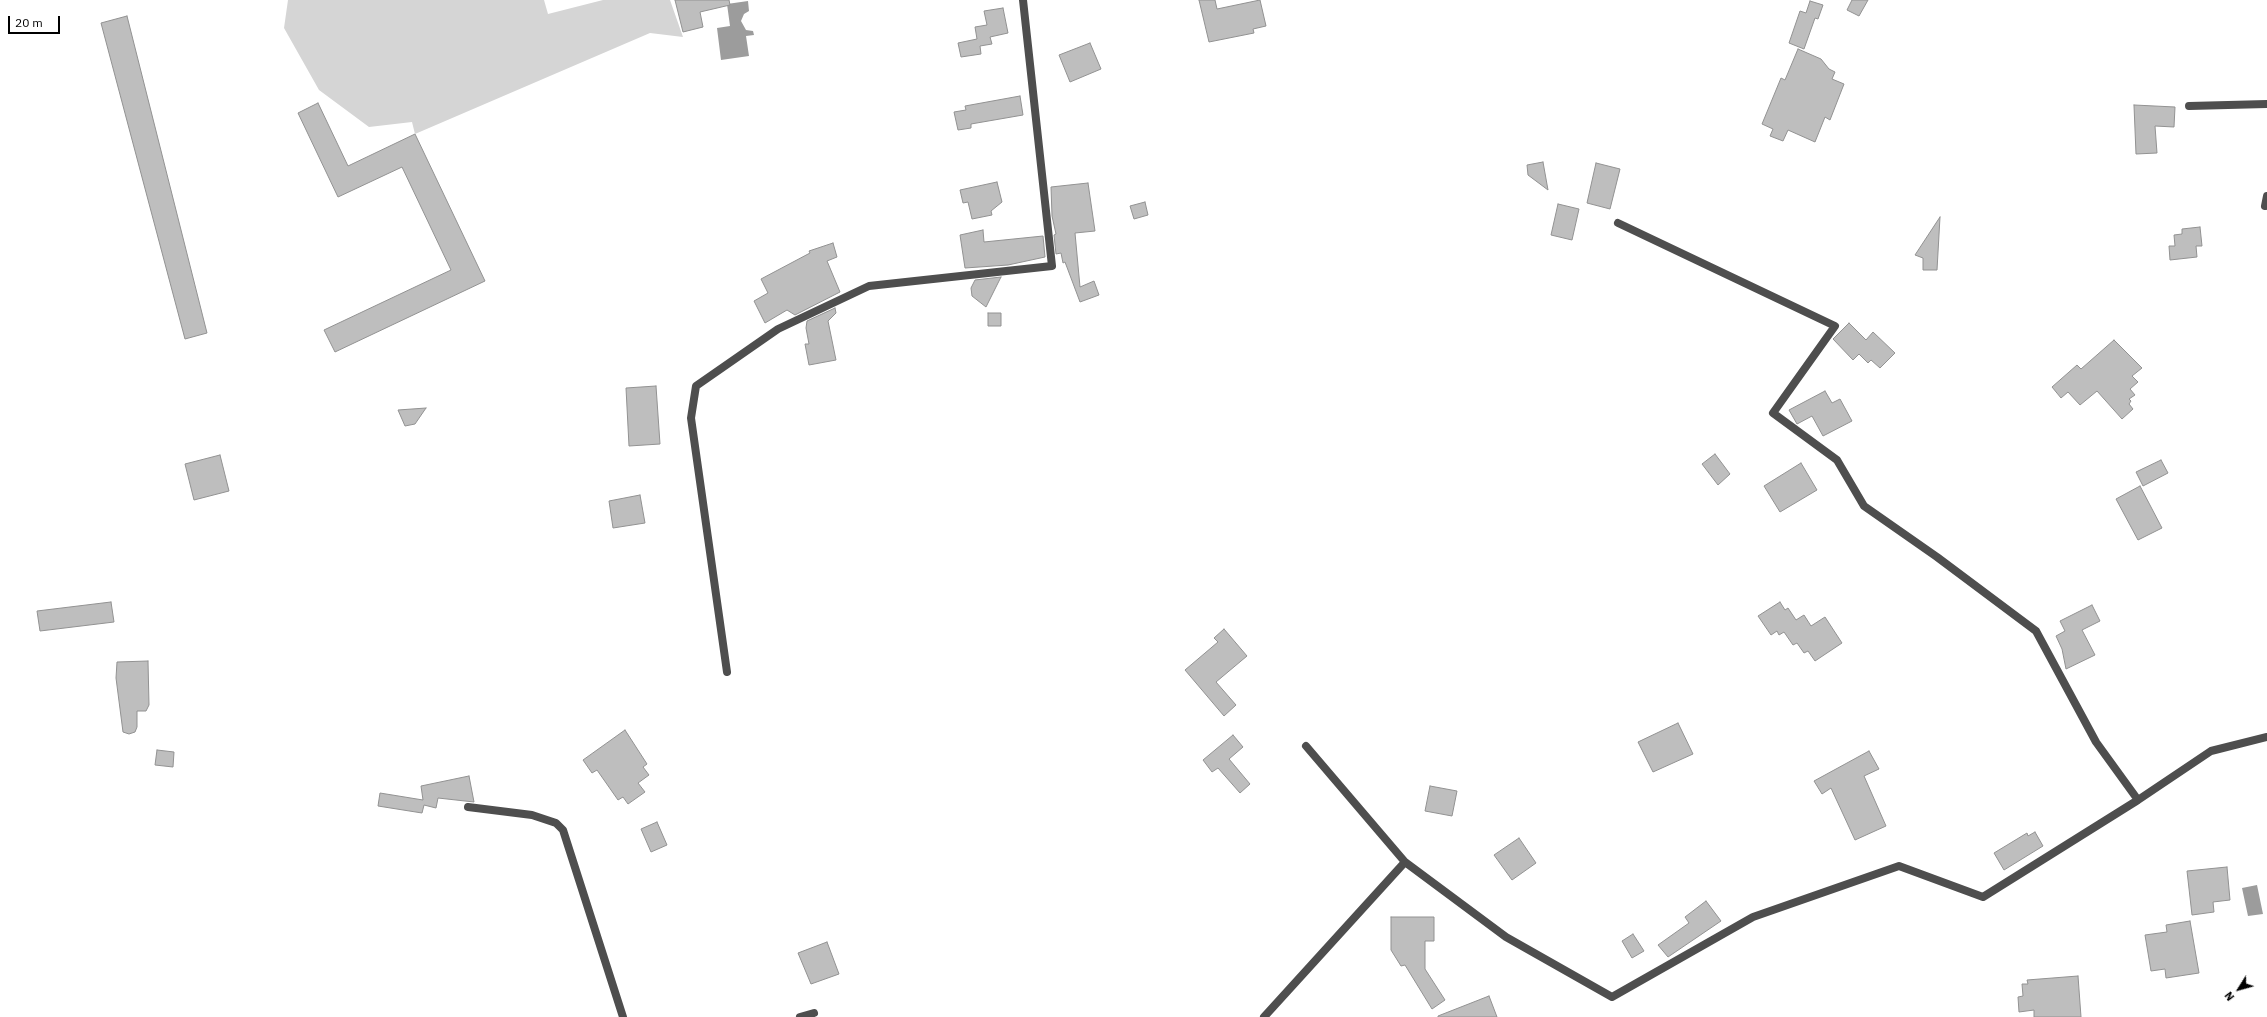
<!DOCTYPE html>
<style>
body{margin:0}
#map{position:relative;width:2267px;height:1017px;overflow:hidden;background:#fff;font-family:"IBM Plex Sans",sans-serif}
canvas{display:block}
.north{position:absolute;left:2219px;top:969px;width:40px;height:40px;-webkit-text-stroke:3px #fff;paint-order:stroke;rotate:233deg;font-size:11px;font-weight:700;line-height:16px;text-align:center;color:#000}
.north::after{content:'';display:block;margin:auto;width:14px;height:18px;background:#000;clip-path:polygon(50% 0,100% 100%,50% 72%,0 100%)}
.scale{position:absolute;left:8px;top:16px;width:52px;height:18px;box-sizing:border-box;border:2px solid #000;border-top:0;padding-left:5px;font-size:12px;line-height:14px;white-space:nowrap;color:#000;-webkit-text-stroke:3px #fff;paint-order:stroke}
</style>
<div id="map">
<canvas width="2267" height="1017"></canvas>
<div class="north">N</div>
<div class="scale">20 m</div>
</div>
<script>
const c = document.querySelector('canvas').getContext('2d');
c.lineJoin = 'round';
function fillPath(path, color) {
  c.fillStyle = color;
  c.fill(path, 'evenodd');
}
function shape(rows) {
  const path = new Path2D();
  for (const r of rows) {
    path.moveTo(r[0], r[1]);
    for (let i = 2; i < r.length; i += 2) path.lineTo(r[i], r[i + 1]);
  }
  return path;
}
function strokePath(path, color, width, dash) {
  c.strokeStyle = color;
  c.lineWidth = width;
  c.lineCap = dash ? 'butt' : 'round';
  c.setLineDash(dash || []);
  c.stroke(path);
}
fillPath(shape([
 [288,0,544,0,548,14,603,0,670,0,683,37,650,33,415,134,412,122,369,127,319,90,284,28]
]), '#d5d5d5');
fillPath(shape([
 [748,1,749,11,744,14,741,21,746,30,753,31,754,35,746,36,749,56,721,60,717,28,730,26,727,4],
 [2257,885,2263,914,2248,916,2242,888]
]), '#9c9c9c');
const building = shape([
 [675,0,729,0,730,5,700,12,703,27,683,32,675,0],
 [1199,0,1215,0,1217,9,1260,0,1266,26,1253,29,1254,33,1209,42,1199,0],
 [1852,0,1868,0,1859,16,1847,10,1852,0],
 [1810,1,1823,5,1818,19,1815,18,1804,49,1789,43,1800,11,1806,13,1810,1],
 [1003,8,1008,33,990,37,992,44,980,46,981,54,961,57,958,43,977,39,975,27,987,25,984,11,1003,8],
 [127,16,207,333,185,339,101,23,127,16],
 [1090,43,1101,69,1070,82,1059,55,1090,43],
 [1798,49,1821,59,1829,69,1835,72,1832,79,1844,84,1830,120,1825,117,1815,142,1788,130,1783,141,1770,136,1773,129,1762,124,1781,78,1785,80,1798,49],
 [1020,96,1023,115,971,124,971,128,958,130,954,112,966,110,965,106,1020,96],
 [318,103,348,166,415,134,485,281,335,352,324,330,451,270,402,167,338,197,298,113,318,103],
 [2134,105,2175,107,2174,127,2155,126,2157,153,2136,154,2134,105],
 [1543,162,1548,190,1528,175,1527,165,1543,162],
 [1596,163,1620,169,1610,209,1587,203,1596,163],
 [997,182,1002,202,991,211,992,215,972,219,968,202,963,203,960,190,997,182],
 [1088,183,1095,231,1075,233,1080,287,1094,281,1099,295,1080,302,1065,262,1063,263,1061,253,1056,254,1054,235,1056,234,1052,216,1051,187,1088,183],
 [1145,202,1148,215,1134,219,1130,206,1145,202],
 [1558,204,1579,209,1572,240,1551,235,1558,204],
 [1940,217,1937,270,1923,270,1923,258,1915,255,1940,217],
 [2200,227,2202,246,2196,246,2197,257,2170,260,2169,246,2175,246,2174,235,2182,234,2182,229,2200,227],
 [983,230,984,242,1043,236,1045,257,1008,265,965,268,960,235,983,230],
 [833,243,837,257,827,261,840,292,795,315,787,310,765,323,754,301,768,293,761,279,810,253,809,251,833,243],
 [1001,277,986,307,972,296,971,288,975,280,1001,277],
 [835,308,836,313,828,321,836,360,809,365,805,344,809,344,806,328,807,321,835,308],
 [988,313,1001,313,1001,326,988,326,988,313],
 [1849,323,1866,340,1873,332,1895,353,1880,368,1871,360,1868,363,1859,354,1853,360,1833,339,1849,323],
 [2114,340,2142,368,2132,376,2138,382,2130,389,2135,395,2129,399,2131,401,2129,404,2133,409,2122,419,2097,391,2080,405,2068,392,2061,398,2052,387,2077,365,2081,369,2114,340],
 [656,386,660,444,629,446,626,388,656,386],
 [1825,391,1832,403,1840,399,1852,421,1823,436,1812,416,1797,424,1789,410,1825,391],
 [426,408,415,424,405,426,398,410,426,408],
 [1715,454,1730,474,1718,485,1702,464,1715,454],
 [220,455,229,491,194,500,185,464,220,455],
 [2161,460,2168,473,2143,486,2136,472,2161,460],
 [1801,463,1817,490,1780,512,1764,486,1801,463],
 [2140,486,2162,528,2138,540,2116,499,2140,486],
 [640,495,645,523,613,528,609,501,640,495],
 [111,602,114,622,40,631,37,611,111,602],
 [1780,602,1785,610,1788,608,1796,620,1804,615,1811,626,1825,617,1842,643,1815,661,1808,651,1804,653,1797,643,1793,645,1784,632,1779,635,1777,631,1771,635,1758,616,1780,602],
 [2092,605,2100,621,2082,630,2095,655,2066,669,2062,649,2056,636,2065,631,2060,621,2092,605],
 [1224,629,1247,656,1216,682,1236,705,1224,716,1185,670,1218,642,1214,638,1224,629],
 [148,661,149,705,146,711,137,711,137,727,135,732,129,734,123,732,116,678,117,662,148,661],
 [1678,723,1693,754,1653,772,1638,742,1678,723],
 [625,730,647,764,643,767,649,775,638,783,645,792,628,804,623,797,618,800,597,770,592,773,583,760,625,730],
 [1233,735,1243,747,1229,759,1250,784,1240,793,1218,768,1212,772,1203,760,1233,735],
 [157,750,174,752,173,767,155,765,157,750],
 [1869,751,1879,769,1864,776,1886,826,1855,840,1831,788,1822,794,1814,781,1869,751],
 [469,776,474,802,438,798,436,808,424,805,422,813,378,806,380,793,423,800,421,786,469,776],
 [1430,786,1457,791,1452,816,1425,811,1430,786],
 [657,822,667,845,651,852,641,829,657,822],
 [2035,832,2043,846,2004,870,1994,853,2027,833,2028,836,2035,832],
 [1519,838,1536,863,1512,880,1494,855,1519,838],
 [2227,867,2230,900,2213,902,2214,912,2192,915,2187,871,2227,867],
 [1706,901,1721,921,1668,957,1658,945,1689,923,1685,917,1706,901],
 [1391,917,1434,917,1434,941,1425,941,1425,969,1445,1000,1432,1009,1405,965,1401,966,1391,950,1391,917],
 [2190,921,2199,973,2166,978,2165,969,2151,971,2145,935,2167,932,2166,925,2190,921],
 [1633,934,1644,951,1632,958,1622,941,1633,934],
 [827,942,839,974,811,984,798,953,827,942],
 [2078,976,2081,1017,2034,1017,2034,1010,2019,1012,2018,997,2023,996,2022,984,2028,984,2027,980,2078,976],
 [1489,996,1497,1017,1438,1017,1438,1016,1489,996]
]);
fillPath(building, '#bebebe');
strokePath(building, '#929292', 1);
strokePath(shape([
 [2189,106,2267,104]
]), '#4e4e4e', 8);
strokePath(shape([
 [2265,206,2267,196],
 [1618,223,1835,326,1773,413,1837,460,1864,506,1937,557,2036,631,2096,742,2138,800],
 [727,672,691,418,696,386,778,329,869,286,1052,266,1023,0],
 [1306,746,1405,862,1506,937,1612,997,1753,917,1899,866,1983,897,2138,800,2211,751,2267,737],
 [468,807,532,815,556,823,563,830,623,1017],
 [800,1017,814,1013],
 [1264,1017,1405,862]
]), '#4e4e4e', 8);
</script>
